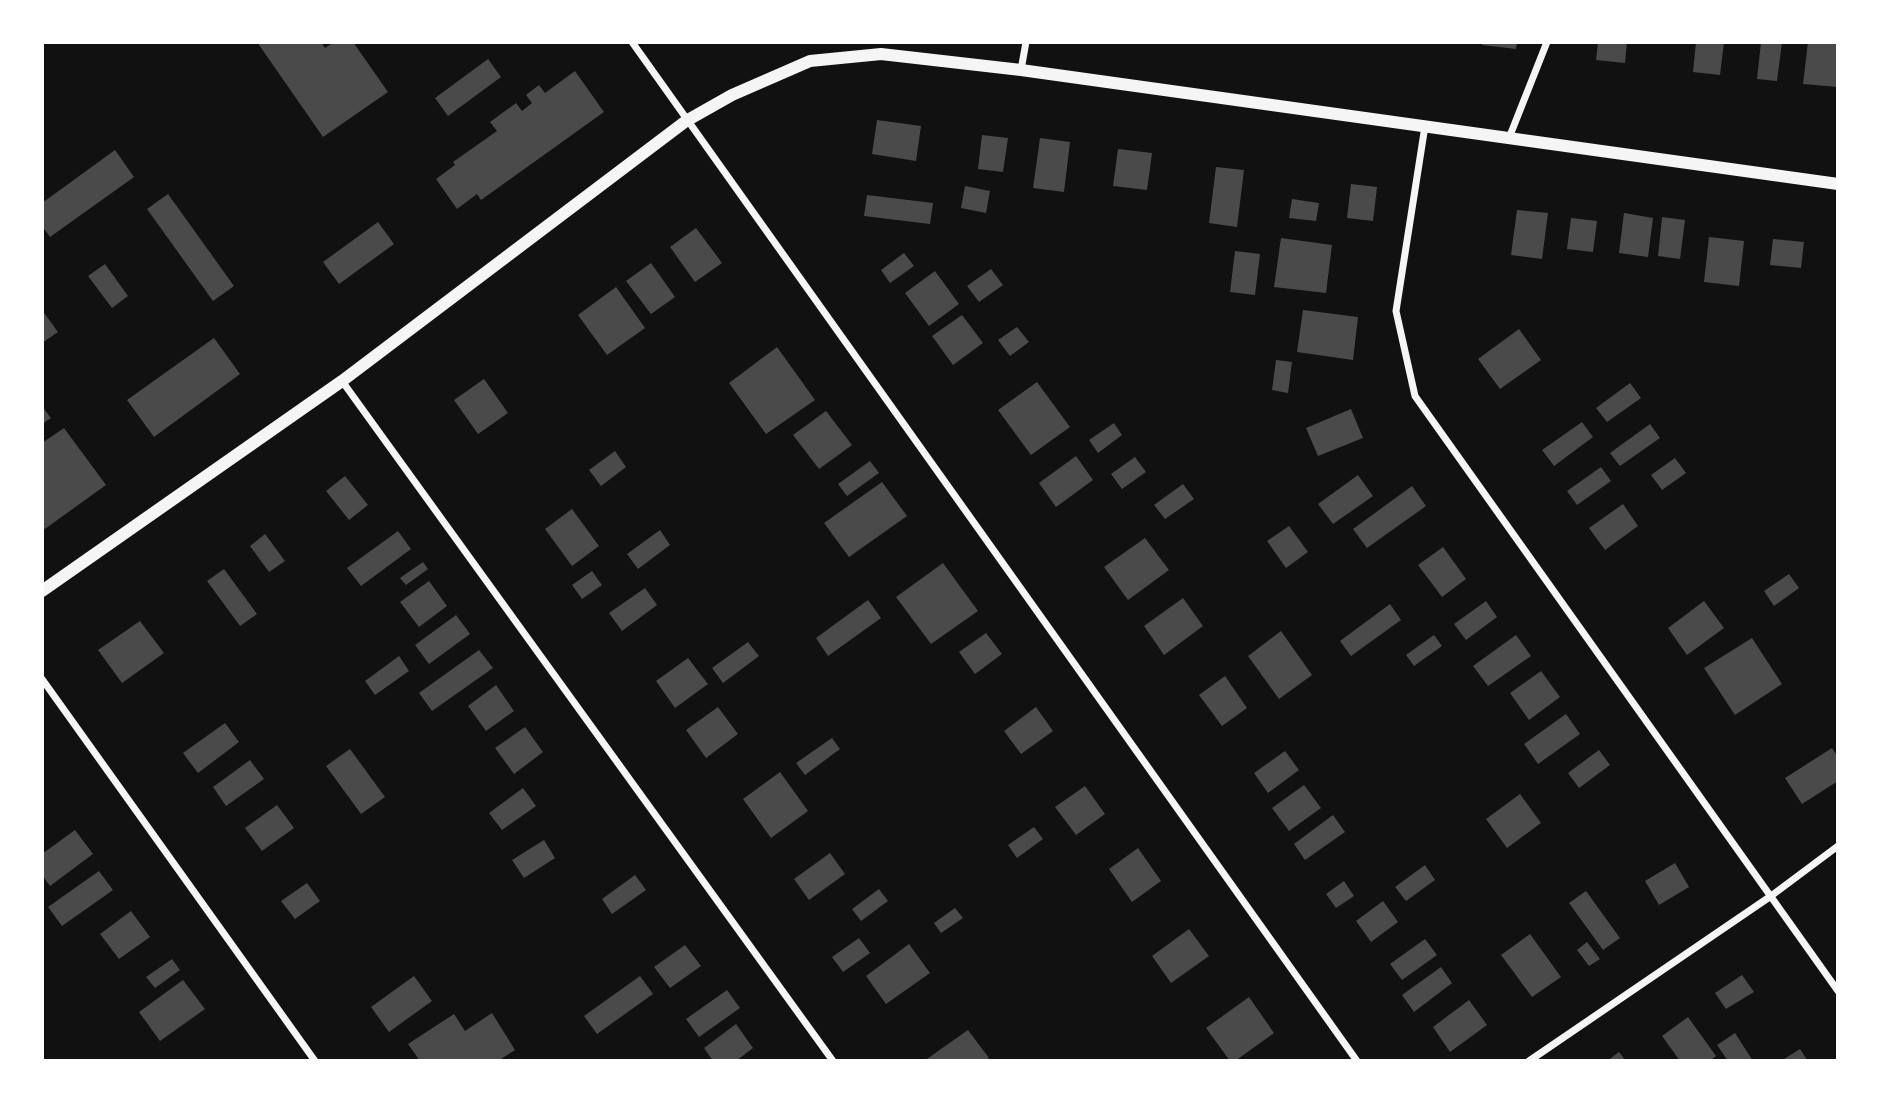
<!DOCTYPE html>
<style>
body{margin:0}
#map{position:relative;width:1880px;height:1103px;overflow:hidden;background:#111;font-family:Roboto,sans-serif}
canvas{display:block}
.frame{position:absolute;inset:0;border:44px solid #fff;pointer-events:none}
</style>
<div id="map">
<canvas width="1880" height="1103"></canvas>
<div class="frame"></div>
</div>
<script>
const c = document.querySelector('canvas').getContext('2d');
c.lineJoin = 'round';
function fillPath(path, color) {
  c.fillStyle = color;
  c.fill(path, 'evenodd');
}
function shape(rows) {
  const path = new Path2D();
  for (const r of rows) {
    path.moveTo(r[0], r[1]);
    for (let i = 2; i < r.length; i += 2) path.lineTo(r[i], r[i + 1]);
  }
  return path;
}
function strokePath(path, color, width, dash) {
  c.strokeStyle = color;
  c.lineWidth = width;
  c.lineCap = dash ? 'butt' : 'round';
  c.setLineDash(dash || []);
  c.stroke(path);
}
fillPath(shape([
 [257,42,321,42,325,48,334,42,353,42,388,92,323,137],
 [1482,42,1517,42,1516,49,1482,45],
 [1598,42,1627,42,1625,63,1596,60],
 [1696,42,1724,42,1720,75,1693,72],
 [1761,42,1782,42,1777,81,1757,79],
 [1808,42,1838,42,1838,87,1803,84],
 [488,59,501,77,448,116,435,98],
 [575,71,604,112,481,200,477,194,457,209,436,179,455,165,453,162,497,131,490,122,516,103,522,111,532,103,526,95,539,85,545,93],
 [877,120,921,126,916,161,872,154],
 [982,135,1008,138,1003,172,978,169],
 [1040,138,1070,142,1064,192,1033,188],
 [1118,149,1152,153,1147,190,1113,186],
 [115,150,134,177,50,237,42,226,42,203],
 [1216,167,1244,170,1237,227,1209,223],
 [1351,184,1377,187,1373,221,1347,218],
 [965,186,990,191,986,213,961,208],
 [168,194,234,286,213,301,147,209],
 [867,195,933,203,930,224,864,216],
 [1292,199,1319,203,1316,221,1289,218],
 [1517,210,1548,213,1542,259,1511,255],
 [1624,213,1653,218,1648,257,1619,253],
 [1662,217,1685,220,1680,259,1658,256],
 [1571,218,1597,221,1593,252,1567,249],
 [378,222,394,244,339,284,323,262],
 [696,228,722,263,695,282,670,247],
 [1709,237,1744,241,1739,286,1704,282],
 [1281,238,1332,245,1326,293,1274,287],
 [1773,239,1804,242,1801,268,1770,265],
 [1235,251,1260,254,1255,295,1230,292],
 [904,253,914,266,890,283,881,270],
 [651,263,675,297,651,314,626,281],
 [105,264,128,296,112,308,88,276],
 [991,269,1003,285,979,302,967,286],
 [935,271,959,304,929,326,905,293],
 [616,287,645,328,607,355,578,315],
 [42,310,58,332,42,343],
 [1303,310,1358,317,1353,360,1297,352],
 [962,315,983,343,953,365,932,336],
 [1017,327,1029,342,1010,356,998,340],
 [1519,329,1541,360,1500,389,1478,359],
 [214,338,240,374,154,437,127,400],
 [777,347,815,400,766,434,729,383],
 [1276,360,1292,362,1288,393,1272,390],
 [484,379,508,413,478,434,454,400],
 [1037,382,1070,427,1031,455,998,410],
 [1630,383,1641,398,1607,422,1596,408],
 [42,406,51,418,42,424],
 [1351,409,1363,438,1318,456,1306,428],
 [826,411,852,445,819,469,793,435],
 [1582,422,1593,437,1554,466,1542,450],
 [1114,423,1122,435,1098,453,1089,440],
 [1650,424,1660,438,1620,466,1610,453],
 [64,428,106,485,42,531,42,443],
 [615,451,626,467,601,486,589,470],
 [1076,456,1093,480,1056,507,1039,483],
 [1135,457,1146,472,1122,489,1111,474],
 [1675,458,1686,473,1662,490,1651,475],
 [870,461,879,473,847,496,838,484],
 [1601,467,1611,481,1577,505,1567,491],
 [1358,475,1373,496,1333,524,1318,504],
 [345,476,368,505,349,520,326,491],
 [882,482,907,516,849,557,824,523],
 [1183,484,1194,499,1165,519,1154,505],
 [1412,486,1426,506,1367,548,1353,529],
 [1623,504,1638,526,1605,550,1589,528],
 [572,509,599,546,572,566,545,529],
 [1289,526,1308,552,1286,568,1267,541],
 [660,530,670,545,638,569,627,554],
 [398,531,411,549,361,586,347,568],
 [265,534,285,561,269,572,250,546],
 [1145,538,1169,570,1128,600,1104,567],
 [1443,547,1466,579,1442,597,1418,565],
 [423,562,428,569,406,585,400,578],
 [943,563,978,611,931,644,896,597],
 [224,569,257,614,240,626,207,581],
 [592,571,602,585,582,599,572,585],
 [1789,574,1799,588,1774,606,1764,591],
 [429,581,447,606,419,627,400,602],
 [645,588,657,605,622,631,609,613],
 [1183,598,1203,626,1164,655,1144,626],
 [868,600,881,618,828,656,816,638],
 [1486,601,1497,617,1466,640,1454,624],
 [1704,601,1724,628,1687,655,1668,628],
 [1390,604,1401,620,1351,656,1340,641],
 [456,615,470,634,429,664,415,645],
 [140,621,164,653,122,683,98,650],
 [1281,631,1312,675,1279,699,1248,656],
 [986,633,1002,654,975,674,959,652],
 [1434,635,1442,646,1414,666,1406,655],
 [1516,635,1531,656,1488,686,1473,666],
 [1752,638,1782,684,1735,715,1704,668],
 [748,642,759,656,723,683,712,668],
 [479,650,493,668,432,711,419,693],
 [399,656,409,671,375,695,365,681],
 [688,658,708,684,675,708,656,681],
 [1541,671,1560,697,1529,720,1510,693],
 [1225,676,1247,708,1222,726,1199,695],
 [496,685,514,711,486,731,468,706],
 [718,707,738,734,706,758,686,730],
 [1036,707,1053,731,1021,754,1004,731],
 [1566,714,1580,734,1538,764,1524,744],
 [225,723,239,742,198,773,183,753],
 [525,727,543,752,514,774,495,748],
 [832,738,840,749,805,775,796,763],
 [1832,748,1838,757,1838,781,1802,804,1785,778],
 [350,749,385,797,361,814,326,766],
 [1599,750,1610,765,1579,788,1568,773],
 [1285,751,1299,770,1268,793,1254,773],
 [250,760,264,779,226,806,213,787],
 [780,772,808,811,771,838,743,799],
 [1304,785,1321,808,1289,831,1272,808],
 [1085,786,1105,814,1076,835,1055,807],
 [523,788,536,806,502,830,489,813],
 [1520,794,1541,823,1507,848,1486,819],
 [277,805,294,828,262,851,245,828],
 [1333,815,1345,832,1305,860,1294,844],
 [1034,827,1043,839,1017,858,1008,845],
 [75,830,93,854,50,886,42,875,42,854],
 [544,840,555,858,524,878,512,860],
 [1138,848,1161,881,1132,902,1109,869],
 [830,853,845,874,809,900,794,879],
 [1675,863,1689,887,1659,905,1645,881],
 [1425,865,1435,880,1406,901,1395,887],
 [99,871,113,890,62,926,48,907],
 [635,875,646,890,612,914,602,899],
 [1344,881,1354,896,1336,908,1326,894],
 [307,883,320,901,295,919,281,901],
 [879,889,888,901,861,921,852,909],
 [1586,891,1620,938,1603,950,1569,903],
 [1383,901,1398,922,1371,942,1356,921],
 [955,908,963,918,941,933,934,923],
 [131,911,150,937,119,959,100,934],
 [1189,929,1209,956,1171,983,1152,956],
 [1530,934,1561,977,1532,997,1501,955],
 [859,938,870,953,843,972,832,957],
 [1425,939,1437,955,1402,980,1390,964],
 [1587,942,1600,959,1589,966,1577,950],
 [909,944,930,973,886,1004,866,976],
 [685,945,701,966,670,988,654,967],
 [172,959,180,970,155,988,146,977],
 [1441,967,1452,983,1414,1012,1402,995],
 [1742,975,1754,992,1726,1009,1715,993],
 [414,976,432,1001,389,1032,371,1007],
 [640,976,653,994,597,1034,584,1016],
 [183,980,205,1009,160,1041,139,1012],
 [727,990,740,1008,699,1037,686,1019],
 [1249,997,1274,1033,1235,1061,1230,1061,1206,1028],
 [1469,1000,1487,1025,1450,1052,1433,1027],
 [492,1013,515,1050,498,1061,420,1061,408,1044,454,1014,465,1031],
 [1688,1017,1716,1056,1710,1061,1680,1061,1662,1036],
 [736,1024,753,1048,736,1061,713,1061,704,1048],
 [968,1030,989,1058,984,1061,924,1061],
 [1735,1033,1753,1061,1728,1061,1717,1045],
 [1800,1049,1808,1061,1781,1061],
 [1619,1052,1626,1061,1607,1061]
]), '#4a4a4a');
strokePath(shape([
 [632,42,1357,1061],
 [1021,70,1026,42],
 [1425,126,1396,311,1415,396,1838,991],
 [1509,138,1547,42],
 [342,381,833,1061],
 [42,679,315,1061],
 [1529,1061,1771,896,1838,846]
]), '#f5f5f5', 7);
strokePath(shape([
 [42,591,342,381,686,121,732,95,810,61,881,54,1021,70,1838,184]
]), '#f5f5f5', 12);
</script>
